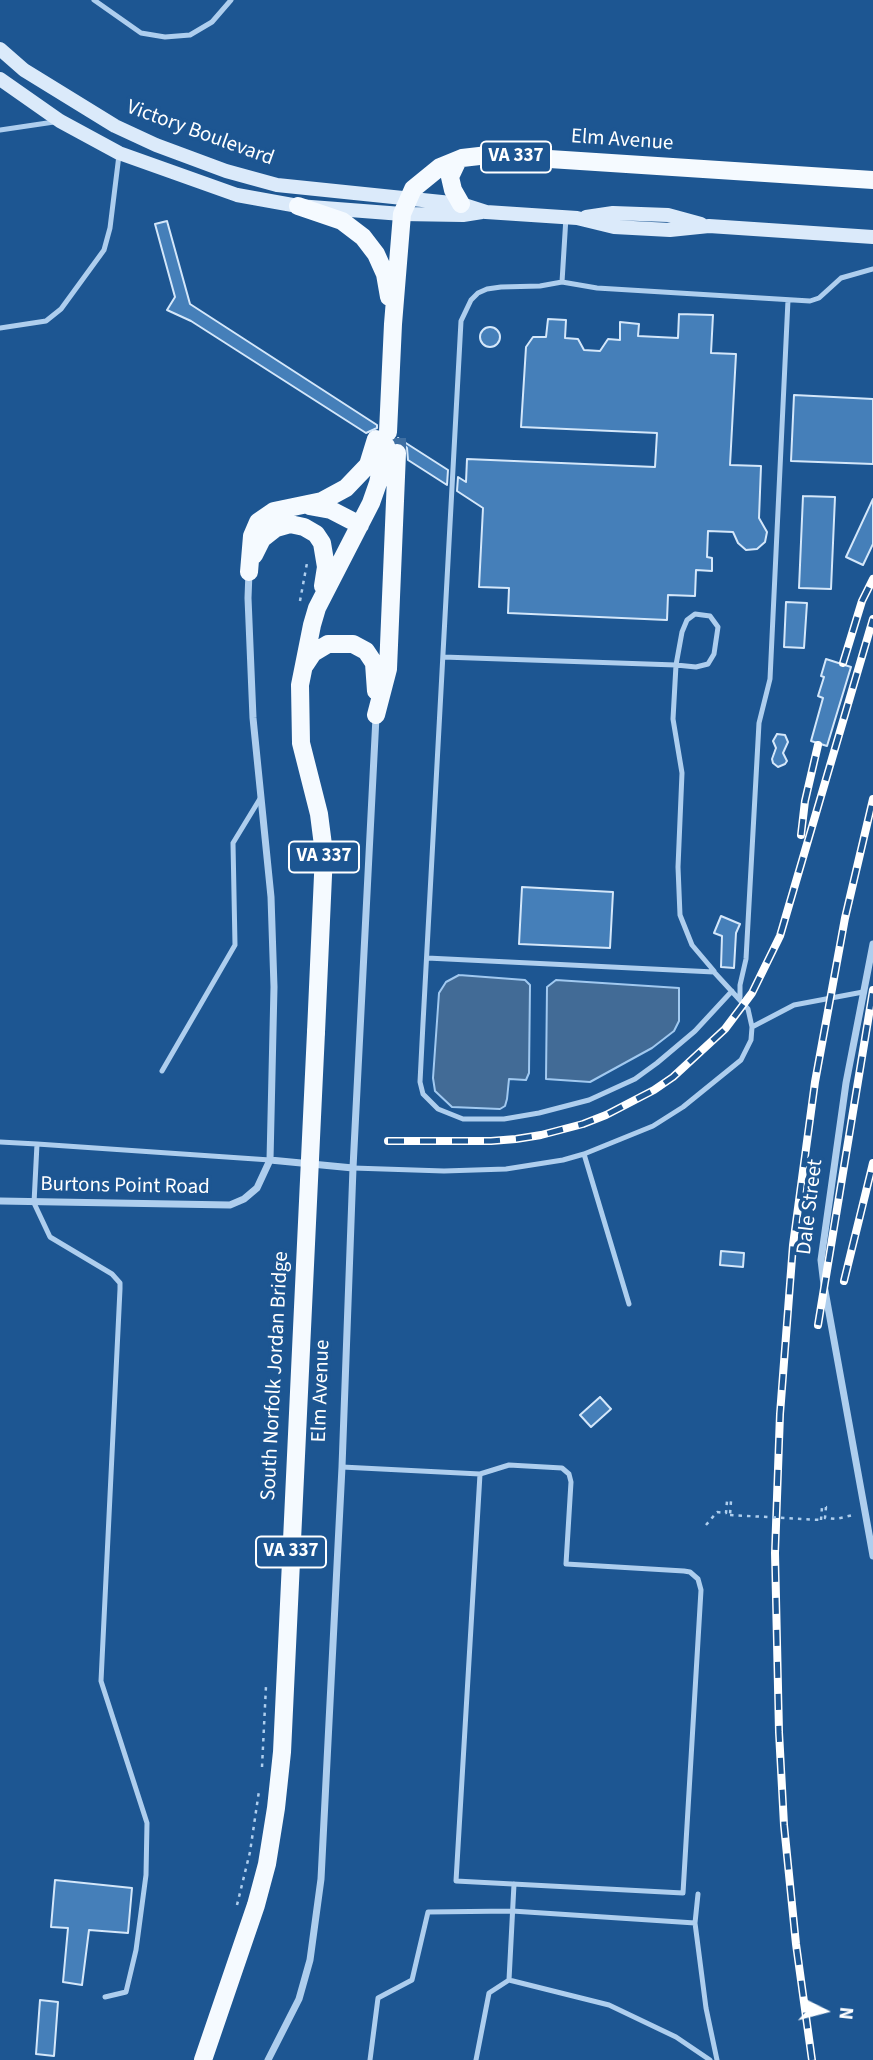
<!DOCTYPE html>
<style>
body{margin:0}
#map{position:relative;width:873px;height:2060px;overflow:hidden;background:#1d5692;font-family:"Source Sans 3",sans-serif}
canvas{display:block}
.north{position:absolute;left:789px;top:1976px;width:70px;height:70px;-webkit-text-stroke:5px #1d5692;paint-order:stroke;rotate:96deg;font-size:19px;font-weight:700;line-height:28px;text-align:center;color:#fff}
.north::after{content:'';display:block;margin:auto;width:24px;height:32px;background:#fff;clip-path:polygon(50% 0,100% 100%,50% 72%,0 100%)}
</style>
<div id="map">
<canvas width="873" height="2060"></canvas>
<div class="north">N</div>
</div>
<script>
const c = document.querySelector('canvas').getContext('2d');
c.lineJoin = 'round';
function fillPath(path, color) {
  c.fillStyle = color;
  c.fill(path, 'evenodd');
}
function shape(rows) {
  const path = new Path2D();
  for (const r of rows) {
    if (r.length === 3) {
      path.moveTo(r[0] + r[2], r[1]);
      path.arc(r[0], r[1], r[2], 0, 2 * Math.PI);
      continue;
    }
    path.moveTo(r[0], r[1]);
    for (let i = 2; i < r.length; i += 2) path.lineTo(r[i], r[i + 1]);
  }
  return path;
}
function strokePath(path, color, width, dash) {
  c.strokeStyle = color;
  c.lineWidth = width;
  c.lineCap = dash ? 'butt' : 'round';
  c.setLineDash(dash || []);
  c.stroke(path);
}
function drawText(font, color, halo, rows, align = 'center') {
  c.font = font + ' "Source Sans 3",sans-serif';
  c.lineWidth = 7;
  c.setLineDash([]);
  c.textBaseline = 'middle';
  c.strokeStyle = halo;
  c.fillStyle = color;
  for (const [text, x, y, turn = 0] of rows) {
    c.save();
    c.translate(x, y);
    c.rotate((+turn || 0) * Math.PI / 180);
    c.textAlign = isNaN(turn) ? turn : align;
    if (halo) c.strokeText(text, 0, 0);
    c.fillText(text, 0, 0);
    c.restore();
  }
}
const water = shape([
 [459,975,525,980,530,985,529,1073,526,1080,509,1079,507,1099,505,1106,500,1109,452,1107,435,1091,433,1078,439,993,446,982,459,975],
 [556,980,679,988,679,1021,674,1031,652,1048,590,1082,546,1079,547,987,556,980]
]);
fillPath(water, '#426b96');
strokePath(water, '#a1c9f0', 2);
const building = shape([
 [167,221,190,304,377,425,377,428,366,433,191,321,167,310,175,297,155,224,167,221],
 [679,314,713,315,711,353,736,354,730,465,761,466,759,518,767,532,765,542,757,549,746,550,738,543,733,532,708,531,707,557,712,558,712,571,696,570,695,596,668,595,667,620,508,613,509,588,479,587,483,508,457,491,458,477,466,482,467,459,655,467,657,433,521,427,526,347,533,337,546,337,548,319,566,320,565,338,578,339,584,350,600,351,608,339,620,340,620,322,639,324,638,336,678,338,679,314],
 [490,337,10],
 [794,395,873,399,873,464,791,461,794,395],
 [398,438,448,470,447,485,408,460,407,448,402,443,396,442,398,438],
 [803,496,835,497,831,589,799,588,803,496],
 [873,499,873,544,863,565,846,557,873,499],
 [786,602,807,603,804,648,784,647,786,602],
 [826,659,851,667,827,746,811,741,823,698,818,696,824,677,821,676,826,659],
 [777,734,785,735,788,742,783,753,787,761,785,764,778,767,773,763,772,759,776,748,773,741,777,734],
 [522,887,613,892,610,948,519,944,522,887],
 [721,916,740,924,736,933,734,968,721,967,722,936,714,933,721,916],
 [721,1251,744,1253,743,1267,720,1265,721,1251],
 [600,1397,611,1409,591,1427,580,1415,600,1397],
 [55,1880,132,1888,128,1933,89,1930,82,1985,63,1982,68,1928,51,1927,55,1880],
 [40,2000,58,2002,54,2056,36,2054,40,2000]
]);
fillPath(building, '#457fb9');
strokePath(building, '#d4e7fa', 2);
strokePath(shape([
 [397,438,397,453]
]), '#3f6fa2', 18, [18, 9]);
strokePath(shape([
 [300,601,307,563],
 [821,1520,822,1507,826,1507,825,1518,836,1519,853,1515],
 [706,1525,717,1512,726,1513,727,1501,731,1501,730,1515]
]), '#aeceee', 2.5, [3.5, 5]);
strokePath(shape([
 [94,0,141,33,165,37,190,35,212,22,231,0],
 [0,130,54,122],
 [562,282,566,217],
 [0,328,46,321,61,309,104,250,110,228,119,155],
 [443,657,676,665,696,667,708,664,714,654,718,627,710,616,695,614,687,620,682,632,676,665,673,719,682,773,678,867,680,915,692,945,714,971],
 [732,991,695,1031,657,1063,635,1079,589,1100,539,1113,504,1119,463,1119,438,1109,423,1094,420,1082,423,1023,461,321,471,300,478,293,487,289,501,287,540,286,562,282,597,288,810,301,819,298,841,278,873,269],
 [740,997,740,985,746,959,759,723,770,679,788,300],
 [752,1027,794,1005,863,992],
 [162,1071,235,945,233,843,261,797],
 [0,1142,37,1144,34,1203,50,1237,112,1274,120,1283,120,1289,101,1681,147,1823,146,1875,136,1950,126,1992,105,1997],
 [37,1144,270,1160],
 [584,1154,629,1304],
 [353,1168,444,1171,506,1169,563,1160,584,1154,653,1126,683,1107,741,1060,751,1040,752,1027,748,1009,714,972,427,958],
 [342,1467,480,1474,509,1465,562,1468,569,1474,571,1482,566,1564,684,1571,690,1572,698,1579,701,1590,683,1893,456,1881,480,1474],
 [695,1923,698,1894],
 [509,1980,609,2005,676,2037,710,2060],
 [370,2060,378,1998,412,1980,428,1912,512,1911,695,1923,706,2008,717,2060],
 [476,2060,489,1993,509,1980,514,1884]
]), '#aeceee', 5);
strokePath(shape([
 [249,572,248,598,253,718,271,897,274,987,270,1160],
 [873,944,846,1083,821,1260,824,1285,873,1556],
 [0,1201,230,1205,244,1199,257,1188,270,1160,353,1168],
 [268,2060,299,1999,310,1960,321,1879,342,1467,353,1168,376,717]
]), '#aeceee', 7);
strokePath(shape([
 [0,49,24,70,115,126,156,145,226,171,277,185,461,204,486,212,577,218,614,227,670,230,709,226,873,237],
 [0,79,60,121,119,153,237,195,298,206,402,214,463,215,482,212],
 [586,217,613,213,668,215,701,224]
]), '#dbeafa', 14);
strokePath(shape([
 [458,160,450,177,453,190,461,204],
 [298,206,342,221,363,237,376,254,385,274,389,297],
 [388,432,393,324,402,214,413,189,440,167,462,158,488,155,873,180],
 [309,506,331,510,360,525],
 [254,555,262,539,276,528,290,524,304,527,316,534,322,543,326,567,323,586],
 [249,572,252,536,258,522,274,511,322,501,346,488,368,465,376,439],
 [305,665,313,653,328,644,353,644,366,651,374,663,376,691],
 [376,715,388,669,397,453],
 [316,1032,324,853,319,814,301,743,300,685,312,625,317,608,371,503,378,483,386,446]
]), '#f5faff', 18);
const rail = shape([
 [843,663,862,601,873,579],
 [801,835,805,801,818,745],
 [388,1141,491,1141,516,1139,541,1135,583,1124,606,1115,654,1090,673,1077,725,1029,752,993,780,936,873,619],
 [844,1281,873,1163],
 [818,1325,873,990],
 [812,2060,796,1944,784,1825,779,1732,775,1553,780,1414,793,1245,815,1082,845,918,873,799]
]);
strokePath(rail, '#fff', 8);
strokePath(rail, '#1d5692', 5, [16]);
strokePath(shape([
 [730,1515,821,1520],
 [262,1767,266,1686],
 [237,1905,250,1852,259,1791]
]), '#aeceee', 2.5, [3.5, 5]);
strokePath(shape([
 [203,2060,256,1905,267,1864,276,1808,282,1752,316,1032]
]), '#f5faff', 18);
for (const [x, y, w] of [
 [516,157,70],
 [324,857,70],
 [291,1552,70]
]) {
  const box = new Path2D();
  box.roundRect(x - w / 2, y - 15.5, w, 31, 5);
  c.fillStyle = '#1d5692';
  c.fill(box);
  strokePath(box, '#fff', 2);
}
drawText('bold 19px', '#fff', null, [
 ["VA 337",516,157],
 ["VA 337",324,857],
 ["VA 337",291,1552]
]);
drawText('21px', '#fff', '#1d5692', [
 ["Victory Boulevard",200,134,20],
 ["Elm Avenue",622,141,4],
 ["Burtons Point Road",125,1187,1],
 ["Dale Street",811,1207,-83],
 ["South Norfolk Jordan Bridge",276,1376,-87],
 ["Elm Avenue",322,1391,-88]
]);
</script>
